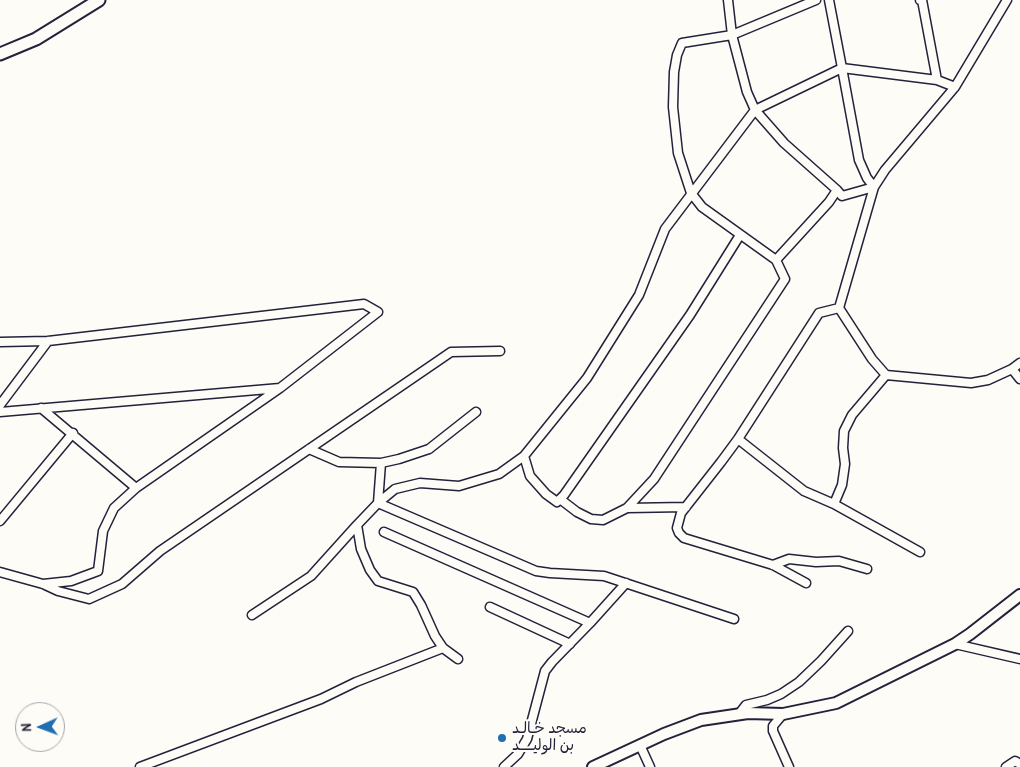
<!DOCTYPE html>
<meta charset="utf-8">
<style>
body{margin:0}
#map{position:relative;width:1020px;height:767px;overflow:hidden;background:#fdfcf7;font-family:"Patrick Hand",sans-serif}
canvas{display:block}
.north{position:absolute;left:15px;top:702px;width:50px;height:50px;box-sizing:border-box;background:#fdfcf7;border:1px solid #a5a5ac;border-radius:50%;rotate:268deg;font-size:14px;font-weight:700;line-height:20px;text-align:center;color:#22223b}
.north::after{content:'';display:block;margin:auto;width:18px;height:22px;background:#1f6fb2;clip-path:polygon(50% 0,100% 100%,50% 72%,0 100%)}
</style>
<div id="map">
<canvas width="1020" height="767"></canvas>
<div class="north">N</div>
</div>
<script>
const c = document.querySelector('canvas').getContext('2d');
c.lineJoin = 'round';
function shape(rows) {
  const path = new Path2D();
  for (const r of rows) {
    path.moveTo(r[0], r[1]);
    for (let i = 2; i < r.length; i += 2) path.lineTo(r[i], r[i + 1]);
  }
  return path;
}
function strokePath(path, color, width, dash) {
  c.strokeStyle = color;
  c.lineWidth = width;
  c.lineCap = dash ? 'butt' : 'round';
  c.setLineDash(dash || []);
  c.stroke(path);
}
function drawText(font, color, halo, rows, align = 'center') {
  c.font = font + ' "Patrick Hand","Playpen Sans Arabic",sans-serif';
  c.lineWidth = 4;
  c.setLineDash([]);
  c.textBaseline = 'middle';
  c.strokeStyle = halo;
  c.fillStyle = color;
  for (const [text, x, y, turn = 0] of rows) {
    c.save();
    c.translate(x, y);
    c.rotate((+turn || 0) * Math.PI / 180);
    c.textAlign = isNaN(turn) ? turn : align;
    if (halo) c.strokeText(text, 0, 0);
    c.fillText(text, 0, 0);
    c.restore();
  }
}
const minor = shape([
 [816,0,732,35,747,92,755,110,784,143,837,190],
 [829,0,842,68,937,80,955,87],
 [920,0,922,0,937,80],
 [740,235,690,315,564,495,557,502,546,494,530,476,524,456,587,378,639,295,665,229,755,110,842,68,859,160,867,178,874,187,842,196,837,190,829,202,776,260],
 [839,308,872,359,886,375,971,383,988,380,1012,369,1020,363],
 [0,342,48,341,364,304,378,312,280,388,136,488,114,508,103,531,98,571,71,581,43,584],
 [1012,369,1020,379],
 [0,405,48,341],
 [41,408,136,488],
 [0,412,280,388],
 [738,439,804,491,834,504,920,552],
 [309,449,339,462,381,463,378,503],
 [381,463,399,459,429,449,476,412],
 [560,499,577,512,591,519,603,520,627,508,654,479,785,279,776,260,702,207,691,193,678,153,673,107,674,72,677,55,682,43,732,35,728,0],
 [378,503,536,571,550,573,604,576,734,619],
 [834,504,842,485,845,464,843,448,844,431,852,415,886,375],
 [627,508,686,507],
 [0,521,73,433],
 [384,532,590,623],
 [773,565,789,559,816,562,839,561,867,569],
 [0,572,43,584,58,591,89,599,122,584,160,551,451,352,500,351],
 [806,583,773,565,684,538,679,533,677,528,681,513,721,462,738,439,819,313,839,308,874,187,885,170,955,87,1007,0],
 [490,607,570,644],
 [252,615,311,576,357,525],
 [955,644,1020,659],
 [458,659,443,648,435,636,421,605,413,592,378,581,370,570,361,549,357,525,378,503,395,489,420,483,459,486,499,474,524,456],
 [739,714,746,705,767,700,781,694,799,682,821,661,848,631],
 [783,714,773,726,773,731,789,767],
 [640,745,650,767],
 [140,767,321,699,356,682,443,648],
 [504,767,518,754,527,739,545,671,552,662,590,623,626,583],
 [1006,767,1015,761,1020,764]
]);
const tertiary = shape([
 [593,767,664,734,701,720,748,713,783,714,836,703,955,644,970,634,1020,595]
]);
const secondary = shape([
 [0,54,36,39,99,0]
]);
strokePath(minor, '#22223b', 11);
strokePath(tertiary, '#22223b', 14);
strokePath(secondary, '#22223b', 15);
strokePath(minor, '#fdfcf7', 8);
strokePath(tertiary, '#fdfcf7', 10);
strokePath(secondary, '#fdfcf7', 11);
for (const [x, y, r, color] of [
 [502,738,5,"#1f6fb2"]
]) {
  const dot = new Path2D();
  dot.arc(x, y, r, 0, 2 * Math.PI);
  c.fillStyle = color;
  c.fill(dot);
  strokePath(dot, '#fdfcf7', 2);
}
drawText('15px', '#22223b', '#fdfcf7', [
 ["مسجد خـالـد",512,729],
 ["بن الوليــــد",512,746]
], 'left');
</script>
